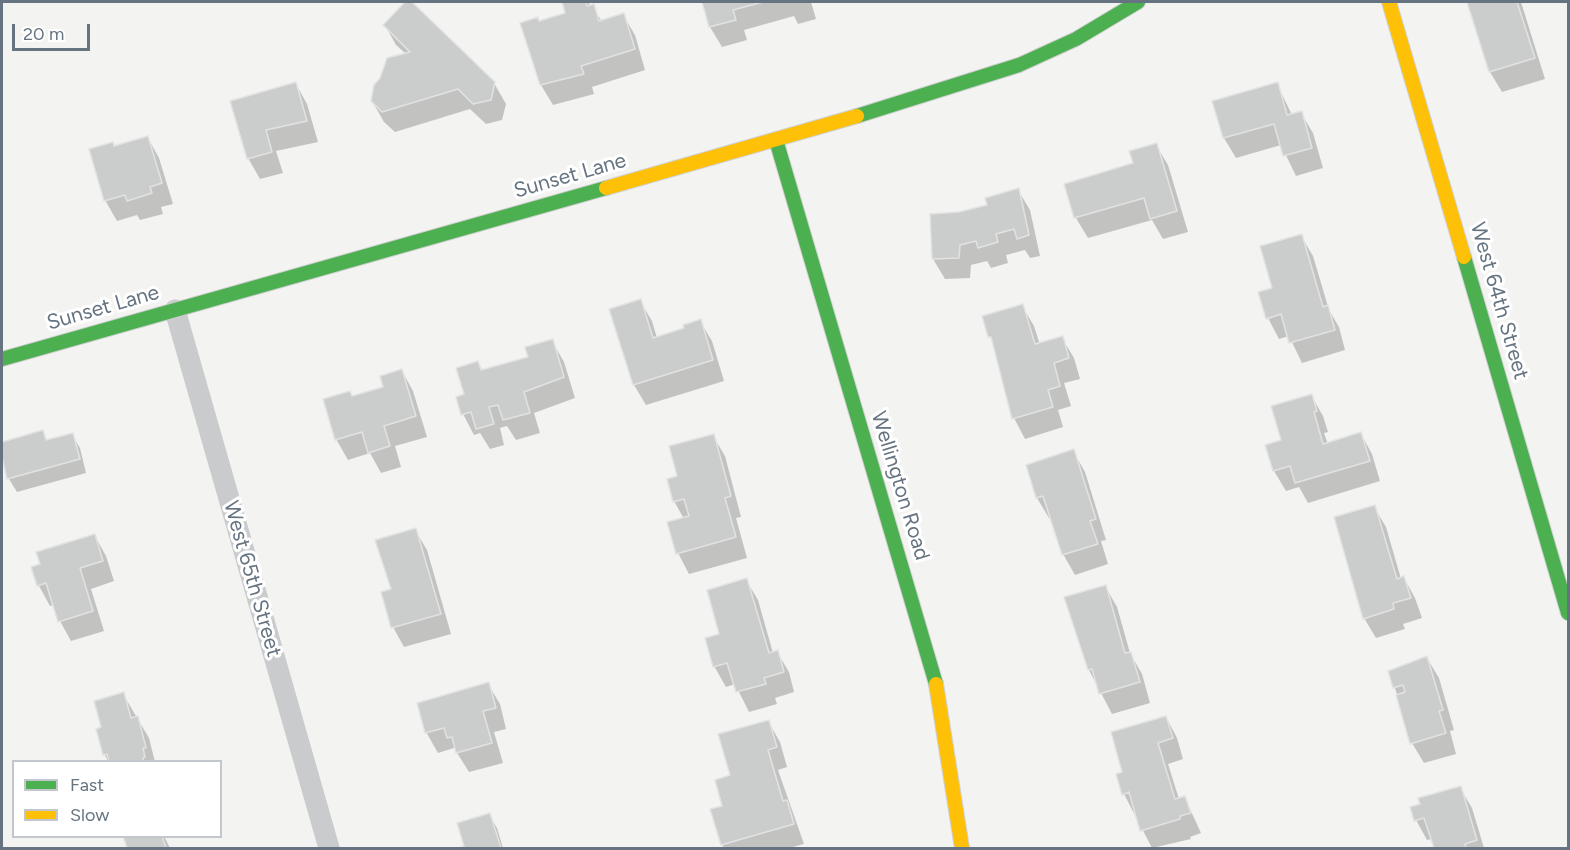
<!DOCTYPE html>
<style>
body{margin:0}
#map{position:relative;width:1570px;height:850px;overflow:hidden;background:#f3f3f2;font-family:Figtree,sans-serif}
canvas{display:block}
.frame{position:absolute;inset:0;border:3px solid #657480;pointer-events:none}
.legend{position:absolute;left:12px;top:760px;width:210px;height:78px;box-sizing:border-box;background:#fff;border:2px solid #c1c7cc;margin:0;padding:8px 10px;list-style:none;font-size:18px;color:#657480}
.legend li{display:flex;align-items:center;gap:12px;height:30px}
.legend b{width:30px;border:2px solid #c1c7cc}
.scale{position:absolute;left:12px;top:24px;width:78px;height:27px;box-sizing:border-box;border:3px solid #657480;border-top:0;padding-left:8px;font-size:18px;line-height:21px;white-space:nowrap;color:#657480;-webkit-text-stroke:4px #fff;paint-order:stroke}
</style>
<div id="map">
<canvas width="1570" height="850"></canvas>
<div class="frame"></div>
<ul class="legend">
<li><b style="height:8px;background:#4caf50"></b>Fast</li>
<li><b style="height:8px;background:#ffc107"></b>Slow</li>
</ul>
<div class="scale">20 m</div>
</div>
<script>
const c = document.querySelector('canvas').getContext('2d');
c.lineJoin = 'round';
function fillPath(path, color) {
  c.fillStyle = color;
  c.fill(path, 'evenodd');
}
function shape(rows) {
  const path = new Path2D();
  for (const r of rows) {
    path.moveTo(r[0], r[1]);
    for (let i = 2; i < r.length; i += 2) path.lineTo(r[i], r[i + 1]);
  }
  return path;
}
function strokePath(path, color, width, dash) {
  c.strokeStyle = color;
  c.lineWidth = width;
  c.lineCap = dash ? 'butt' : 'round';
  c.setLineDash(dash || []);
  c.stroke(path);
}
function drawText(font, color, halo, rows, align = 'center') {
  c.font = font + ' Figtree,sans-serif';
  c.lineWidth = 6;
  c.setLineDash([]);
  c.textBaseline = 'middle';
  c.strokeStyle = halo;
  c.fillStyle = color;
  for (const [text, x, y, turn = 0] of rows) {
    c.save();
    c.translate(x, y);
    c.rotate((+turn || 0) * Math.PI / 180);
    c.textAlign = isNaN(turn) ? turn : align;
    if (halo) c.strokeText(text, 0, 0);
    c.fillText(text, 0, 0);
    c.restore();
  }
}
fillPath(shape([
 [407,2,494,83,506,104,502,120,486,124,470,109,395,132,384,122,372,101,406,54,396,45,385,25],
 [563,2,588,2,602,21,623,15,635,35,645,70,592,87,594,94,553,105,541,85,522,24,539,23,567,14],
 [703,2,811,2,816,19,798,24,794,16,744,30,747,40,722,47,710,27],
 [1468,2,1521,2,1545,79,1502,92,1490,72],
 [296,84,307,104,318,142,276,151,283,173,260,179,248,158,232,102],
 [1277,84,1292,115,1301,113,1313,133,1323,168,1296,176,1281,145,1236,158,1224,138,1214,102],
 [148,138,159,158,173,204,161,207,163,214,140,220,137,215,117,221,105,200,114,147],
 [1156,145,1168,165,1188,232,1163,239,1152,220,1088,238,1076,218,1066,185,1135,164],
 [1018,190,1030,210,1040,256,1030,258,1025,250,1006,255,1008,263,991,268,987,261,971,265,970,278,945,279,933,259,960,214,989,206],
 [1301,236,1313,256,1329,310,1339,327,1345,350,1302,363,1289,336,1279,339,1268,318,1274,289],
 [640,301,652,321,657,338,686,329,700,321,712,341,724,381,646,405,634,385],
 [1022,306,1034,326,1040,345,1062,338,1074,358,1080,379,1064,383,1071,406,1058,410,1063,427,1025,439,1014,418,996,347,990,337],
 [552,341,564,362,575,398,534,413,540,433,516,440,507,426,500,428,504,445,490,449,480,433,474,435,463,414,478,363,483,371,530,358],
 [402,371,413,391,427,437,395,446,401,467,381,473,370,453,348,460,336,439,353,398,385,388],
 [1311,395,1323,416,1328,432,1324,433,1328,444,1361,434,1372,454,1380,481,1308,503,1299,487,1286,491,1274,471,1283,441],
 [42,432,48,441,72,435,80,448,86,473,17,492,9,479,2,444],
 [713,436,725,456,741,517,736,518,747,558,689,574,678,553,684,519,674,501],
 [1073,451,1085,472,1106,540,1101,541,1108,564,1075,575,1063,554,1051,517,1049,518,1037,498,1028,466],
 [1374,507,1386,527,1401,579,1404,578,1415,598,1422,618,1403,624,1405,629,1376,638,1364,618],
 [415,530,427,550,451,634,404,647,393,627,393,590],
 [95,536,106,556,114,581,91,589,104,631,71,641,60,621,54,605,50,606,39,586,33,568],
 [746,580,758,600,773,653,777,652,789,672,794,692,775,698,777,704,749,712,735,684,726,687,714,666],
 [1105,586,1117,607,1130,653,1142,674,1150,703,1112,714,1089,670],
 [1427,658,1439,678,1454,730,1450,731,1456,754,1424,763,1412,743,1390,672],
 [488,684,500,704,506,729,494,732,503,763,469,772,454,748,438,753,426,732],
 [123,694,149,738,155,762,108,762,105,755,98,730,102,728],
 [1166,717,1177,738,1183,759,1168,764,1179,799,1185,798,1201,833,1190,837,1191,839,1152,848,1124,794,1124,773],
 [768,721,780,742,787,767,778,770,804,844,789,848,724,848,722,844,724,807,732,776],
 [1460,788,1472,808,1484,848,1435,848,1432,839,1427,840,1416,820],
 [489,814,497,828,503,848,461,848,466,847],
 [125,836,164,836,170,848,129,848]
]), '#0003');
const building = shape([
 [405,2,412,2,495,82,491,100,473,104,458,89,382,112,371,101,374,85,380,78,387,58,410,52,383,25,405,2],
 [562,2,586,2,587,6,594,4,599,21,624,13,635,49,581,66,584,74,540,85,520,23,538,17,539,21,565,13,562,2],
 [702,2,763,2,733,10,736,20,709,27,702,2],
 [1467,2,1517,2,1535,58,1489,72,1467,2],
 [296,82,307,121,266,130,272,152,247,159,230,101,296,82],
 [1278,82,1287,115,1302,111,1312,148,1283,156,1274,124,1223,138,1212,101,1278,82],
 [148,136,162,183,150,187,152,193,127,201,125,195,104,201,89,149,113,142,114,146,148,136],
 [1157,143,1177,211,1150,219,1144,198,1074,218,1064,184,1133,163,1129,151,1157,143],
 [1019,188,1029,235,1017,239,1014,229,996,234,998,242,978,248,976,241,960,245,959,258,932,259,930,214,959,212,987,205,985,198,1019,188],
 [1302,234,1323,307,1328,305,1335,330,1289,343,1281,314,1266,319,1258,292,1272,288,1260,246,1302,234],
 [641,299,653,338,684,328,683,325,701,319,713,360,633,385,609,309,641,299],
 [1023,304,1035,344,1063,336,1069,358,1054,363,1060,386,1048,390,1053,407,1012,419,991,337,988,337,982,316,1023,304],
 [553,339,564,377,524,392,530,413,503,420,498,405,489,407,494,424,476,429,471,412,461,415,456,397,464,394,456,368,478,361,481,370,528,357,525,347,553,339],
 [402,369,416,416,384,426,390,446,368,453,362,432,335,440,323,399,350,391,352,396,383,387,380,376,402,369],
 [1312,394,1317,411,1314,412,1323,444,1361,432,1370,461,1295,483,1290,466,1273,471,1265,445,1281,440,1271,406,1312,394],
 [43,430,46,440,73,433,80,459,7,479,2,457,2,442,43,430],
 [714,434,731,496,725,498,736,537,676,554,667,522,689,516,684,499,673,502,667,479,677,476,669,446,714,434],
 [1074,449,1096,519,1090,521,1098,544,1062,555,1043,496,1036,498,1026,465,1074,449],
 [1375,505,1397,579,1404,576,1411,598,1393,603,1394,609,1363,619,1334,517,1375,505],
 [416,528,441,614,391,628,381,592,391,589,375,540,416,528],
 [95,534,103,561,80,568,93,611,58,622,46,583,37,586,31,567,40,564,36,552,95,534],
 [747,578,769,653,778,650,784,672,764,678,766,684,736,692,727,663,713,667,705,638,719,634,707,590,747,578],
 [1106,585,1125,653,1131,652,1140,682,1099,694,1092,669,1088,670,1064,597,1106,585],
 [1427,656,1443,710,1439,711,1446,733,1410,744,1396,695,1405,692,1403,685,1393,688,1388,671,1427,656],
 [489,682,496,708,483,711,492,743,456,753,452,737,447,738,444,728,425,733,417,703,489,682],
 [124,692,131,718,138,716,146,748,143,748,145,757,143,758,143,762,109,762,107,754,103,755,96,729,101,727,94,701,124,692],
 [1166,716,1173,738,1158,743,1175,799,1185,796,1191,813,1180,816,1180,819,1140,831,1129,792,1122,795,1116,774,1122,772,1111,732,1166,716],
 [769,720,777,747,768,750,783,801,787,800,794,824,721,845,710,809,722,806,715,780,730,775,718,734,769,720],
 [1461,786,1477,840,1465,844,1466,848,1434,848,1424,818,1414,821,1410,807,1420,804,1418,798,1461,786],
 [490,813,501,848,459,848,464,846,457,823,490,813],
 [123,836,162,836,166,848,127,848,123,836]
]);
fillPath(building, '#cbcdcd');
strokePath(building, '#e2e2e2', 1.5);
const fast = shape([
 [857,116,1019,65,1076,39,1138,2],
 [776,140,936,684],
 [1464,257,1568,613],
 [2,359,606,188]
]);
const slow = shape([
 [1389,2,1464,257],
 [606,188,857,116],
 [936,684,962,848]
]);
strokePath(fast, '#cfd0d0', 16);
strokePath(slow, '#cfd0d0', 16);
strokePath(shape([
 [175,310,329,848]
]), '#c9cbcc', 21);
strokePath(fast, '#4caf50', 14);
strokePath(slow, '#ffc107', 14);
drawText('21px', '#657480', '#fff', [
 ["Sunset Lane",570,176,-16],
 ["West 64th Street",1499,301,74],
 ["Sunset Lane",103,308,-16],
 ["Wellington Road",900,486,73],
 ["West 65th Street",252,579,74]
]);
</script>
